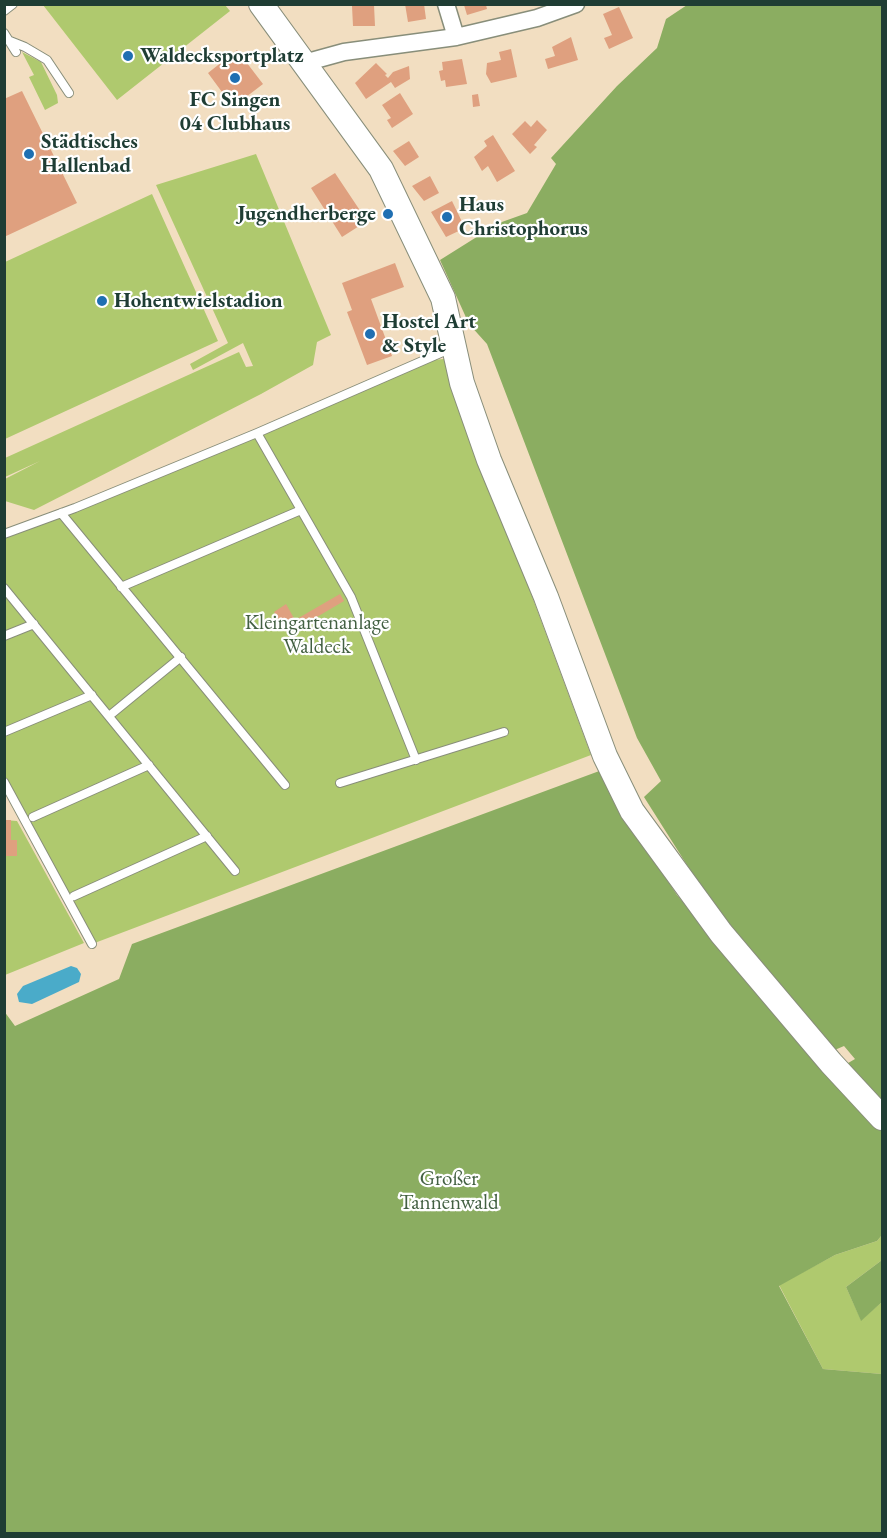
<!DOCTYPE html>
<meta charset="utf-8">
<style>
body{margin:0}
#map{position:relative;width:887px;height:1538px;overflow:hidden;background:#f2dec1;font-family:"EB Garamond",serif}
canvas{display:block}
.frame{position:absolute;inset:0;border:6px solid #1f3d34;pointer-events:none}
</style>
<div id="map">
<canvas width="887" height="1538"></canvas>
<div class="frame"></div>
</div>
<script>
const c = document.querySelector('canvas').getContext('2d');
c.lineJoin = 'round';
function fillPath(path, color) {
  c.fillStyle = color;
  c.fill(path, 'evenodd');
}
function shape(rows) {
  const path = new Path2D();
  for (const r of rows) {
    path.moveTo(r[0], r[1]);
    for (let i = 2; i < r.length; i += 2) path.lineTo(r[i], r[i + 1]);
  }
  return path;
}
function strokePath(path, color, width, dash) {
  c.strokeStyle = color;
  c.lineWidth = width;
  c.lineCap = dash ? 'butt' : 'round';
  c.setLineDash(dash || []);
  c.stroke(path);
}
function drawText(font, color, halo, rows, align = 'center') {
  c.font = font + ' "EB Garamond",serif';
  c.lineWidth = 4.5;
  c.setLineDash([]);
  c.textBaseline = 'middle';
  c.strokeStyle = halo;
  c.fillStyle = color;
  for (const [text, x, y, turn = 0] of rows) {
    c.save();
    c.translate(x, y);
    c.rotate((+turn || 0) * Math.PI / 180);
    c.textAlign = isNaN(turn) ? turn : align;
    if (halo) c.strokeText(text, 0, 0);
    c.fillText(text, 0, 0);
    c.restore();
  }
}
fillPath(shape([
 [225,5,230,11,117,100,43,5],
 [22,52,41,62,57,95,58,103,45,110,29,77,34,75],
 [256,154,331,335,317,342,313,365,261,394,34,510,5,501,5,479,40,461,5,477,5,458,239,352,246,367,253,366,243,343,193,370,190,364,228,343,156,185],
 [152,194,218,341,5,439,5,262],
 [444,359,591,755,92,944,5,782,5,534,420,361],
 [4,820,17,821,84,943,5,975],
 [882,1235,882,1260,846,1287,861,1320,882,1302,882,1374,823,1369,779,1285,835,1255,877,1241]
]), '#afc96e');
fillPath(shape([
 [687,5,882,5,882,1106,843,1066,855,1059,844,1046,830,1052,757,961,699,884,644,797,661,781,637,738,487,344,469,324,440,260,499,223,527,213,556,164,551,158,617,86,657,48,666,19],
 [602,770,617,803,677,895,818,1062,882,1131,882,1235,877,1241,835,1255,779,1286,823,1369,882,1374,882,1533,5,1533,4,1011,15,1026,119,979,132,944],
 [882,1260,882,1302,861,1321,846,1287]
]), '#8bad61');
fillPath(shape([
 [71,966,77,968,81,974,79,982,32,1004,19,1002,17,994,23,986]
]), '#4aabc9');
fillPath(shape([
 [405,4,424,4,426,19,408,22],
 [374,5,375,26,353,26,352,6],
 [464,5,486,5,487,9,467,15],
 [619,7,633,38,609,49,604,38,612,35,603,14],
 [571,37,578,60,548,69,545,59,555,56,552,47],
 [511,49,517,77,491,83,486,74,487,63,501,60,499,52],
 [237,50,263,84,233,107,208,73],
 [462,59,467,84,446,87,445,80,441,81,439,71,443,70,442,62],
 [376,63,387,74,385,75,388,78,393,72,409,66,410,79,395,88,391,82,366,99,355,83],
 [22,91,77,203,4,237,4,99],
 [400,93,413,114,392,128,387,120,391,118,382,105],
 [478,94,480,106,473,107,472,95],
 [537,120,547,130,534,145,537,147,530,154,512,134,525,121,531,127],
 [493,135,515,171,497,182,488,166,482,171,474,157,487,146,484,141],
 [409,141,419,157,405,166,393,151],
 [335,173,367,221,342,237,311,188],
 [430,176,439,193,424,201,412,186],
 [452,201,465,228,446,237,431,212],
 [395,263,404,287,371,299,392,356,367,365,347,312,352,310,342,283],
 [340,594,344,601,288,634,274,612,286,604,295,620],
 [4,820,11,820,11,840,17,840,17,856,4,856]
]), '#dfa07f');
const lane = shape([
 [4,11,13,4],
 [4,33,16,52],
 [10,41,25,47,47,60,69,93],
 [257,433,351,597,416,760],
 [61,513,285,785],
 [4,534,75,508,257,433,452,348],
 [121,587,301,510],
 [4,588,235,871],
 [4,636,34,624],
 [109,716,181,657],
 [4,732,92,695],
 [4,782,92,944],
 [340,783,504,732],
 [33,817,149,765],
 [74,896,207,836]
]);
const street = shape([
 [446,4,456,37],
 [304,63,344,52,456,37,537,18,576,4]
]);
const secondary = shape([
 [261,4,381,169,443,298,462,383,489,460,546,597,605,756,632,811,721,933,831,1063,882,1118]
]);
strokePath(lane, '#888e7a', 10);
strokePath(street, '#888e7a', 19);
strokePath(secondary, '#888e7a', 26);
strokePath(lane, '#fff', 8);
strokePath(street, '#fff', 16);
strokePath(secondary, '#fff', 24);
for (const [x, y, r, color] of [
 [128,56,6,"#1f6fb2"],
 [235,78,6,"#1f6fb2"],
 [29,154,6,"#1f6fb2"],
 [388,214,6,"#1f6fb2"],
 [447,217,6,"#1f6fb2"],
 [102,301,6,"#1f6fb2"],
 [370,334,6,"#1f6fb2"]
]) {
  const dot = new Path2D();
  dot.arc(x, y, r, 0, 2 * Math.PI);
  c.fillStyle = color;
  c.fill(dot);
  strokePath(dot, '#fff', 2);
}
drawText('bold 21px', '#1f3d34', '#fff', [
 ["Waldecksportplatz",140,56],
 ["FC Singen",235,100,"center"],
 ["04 Clubhaus",235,124,"center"],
 ["Städtisches",41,142],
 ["Hallenbad",41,166],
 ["Haus",459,205],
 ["Christophorus",459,229],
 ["Jugendherberge",376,214,"right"],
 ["Hohentwielstadion",114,301],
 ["Hostel Art",382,322],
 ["& Style",382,346]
], 'left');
drawText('21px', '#436042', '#fff', [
 ["Kleingartenanlage",317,623],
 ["Waldeck",317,647],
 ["Großer",449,1179],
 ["Tannenwald",449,1203]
]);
</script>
